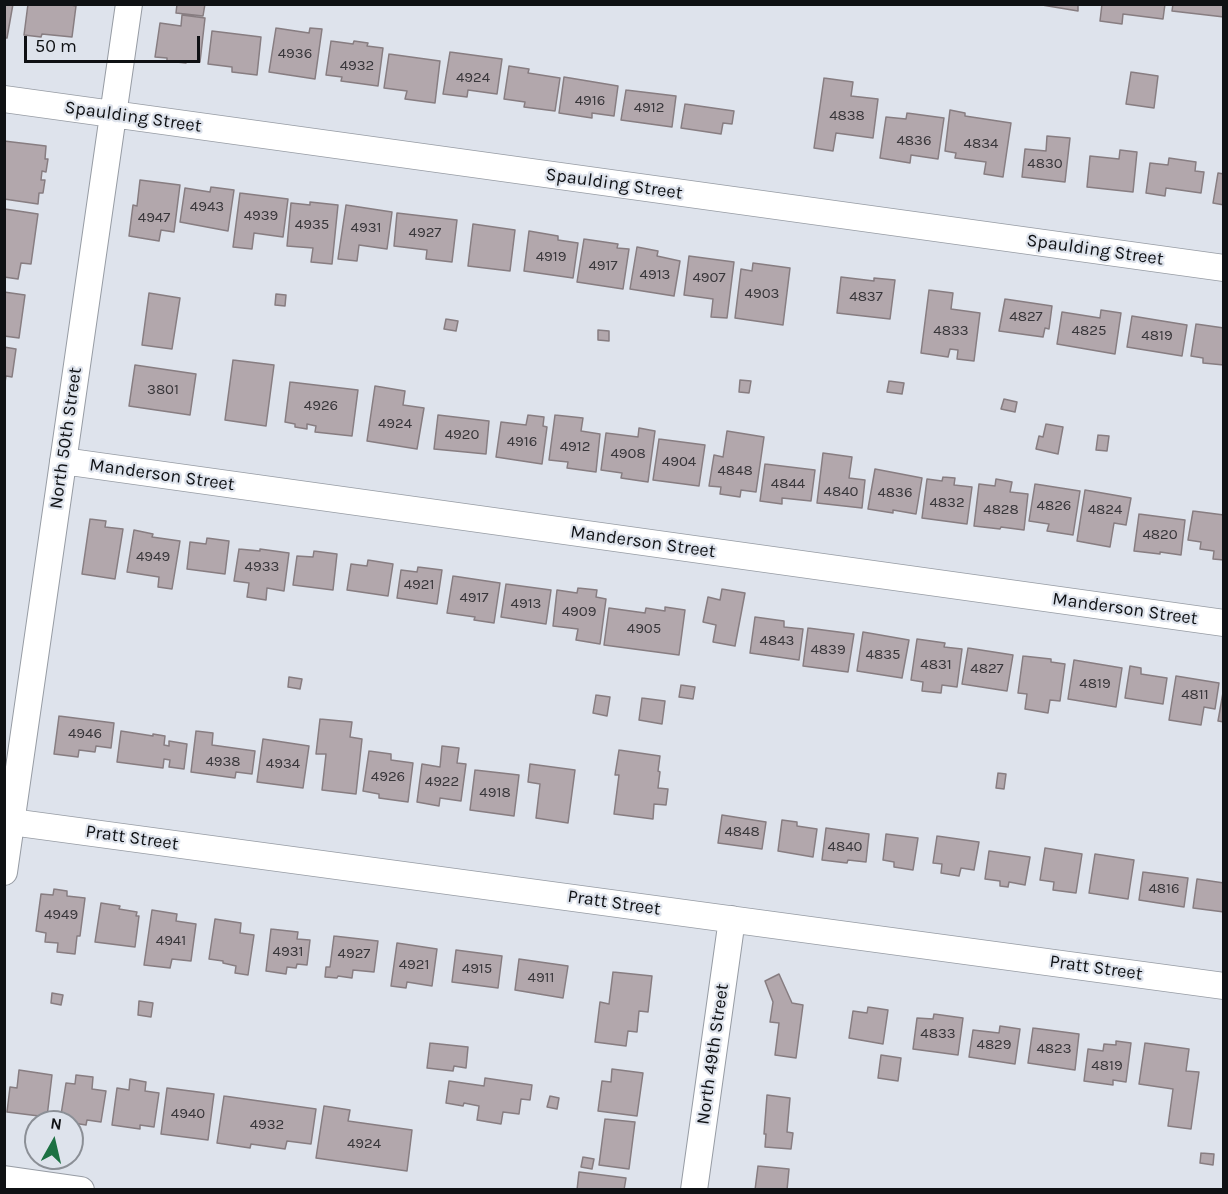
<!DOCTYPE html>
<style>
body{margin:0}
#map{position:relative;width:1228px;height:1194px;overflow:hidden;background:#dee3ec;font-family:Karla,sans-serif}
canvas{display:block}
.frame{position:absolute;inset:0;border:6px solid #0f1114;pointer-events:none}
.north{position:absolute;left:24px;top:1110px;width:60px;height:60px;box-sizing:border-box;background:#dee3ec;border:2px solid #8b8f96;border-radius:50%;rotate:8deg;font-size:16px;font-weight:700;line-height:24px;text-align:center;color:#0f1114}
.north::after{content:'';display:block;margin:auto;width:21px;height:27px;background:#1d7143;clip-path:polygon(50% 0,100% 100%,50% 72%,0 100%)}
.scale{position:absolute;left:24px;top:36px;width:176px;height:27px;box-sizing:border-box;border:3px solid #0f1114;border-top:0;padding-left:8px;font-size:18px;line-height:21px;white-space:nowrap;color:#0f1114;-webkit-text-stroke:4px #dee3ec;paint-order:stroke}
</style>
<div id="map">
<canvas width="1228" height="1194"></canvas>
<div class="frame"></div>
<div class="north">N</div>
<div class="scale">50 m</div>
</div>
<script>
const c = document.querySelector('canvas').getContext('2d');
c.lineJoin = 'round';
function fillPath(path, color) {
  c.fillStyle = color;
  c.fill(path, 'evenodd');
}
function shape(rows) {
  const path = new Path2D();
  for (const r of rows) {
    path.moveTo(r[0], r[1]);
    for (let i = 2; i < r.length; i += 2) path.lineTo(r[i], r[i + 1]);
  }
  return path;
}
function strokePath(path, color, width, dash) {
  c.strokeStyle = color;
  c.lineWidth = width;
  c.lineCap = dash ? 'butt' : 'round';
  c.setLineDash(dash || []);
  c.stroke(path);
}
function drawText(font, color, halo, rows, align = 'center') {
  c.font = font + ' Karla,sans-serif';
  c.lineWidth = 4.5;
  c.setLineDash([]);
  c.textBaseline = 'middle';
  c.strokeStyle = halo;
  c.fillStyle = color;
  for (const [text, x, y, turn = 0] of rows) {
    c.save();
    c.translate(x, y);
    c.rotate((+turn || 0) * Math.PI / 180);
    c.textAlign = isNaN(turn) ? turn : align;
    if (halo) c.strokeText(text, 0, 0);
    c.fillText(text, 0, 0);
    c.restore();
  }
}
const building = shape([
 [4,4,13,4,7,38,4,38,4,4],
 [28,4,66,4,76,6,72,37,42,34,41,37,24,35,28,4],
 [177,4,205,4,203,16,176,13,177,4],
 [1036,4,1078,4,1078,11,1036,4],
 [1102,4,1165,4,1163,19,1123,14,1122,24,1100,21,1102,4],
 [1173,4,1224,4,1224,17,1172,11,1173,4],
 [182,15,205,18,200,62,186,61,186,63,167,61,167,58,155,57,160,23,181,26,182,15],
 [276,28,309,33,310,28,322,29,315,79,269,72,276,28],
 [212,31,261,37,257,75,232,72,232,67,208,64,212,31],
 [331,41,353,44,354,41,368,43,367,46,383,48,378,86,341,81,342,77,326,75,331,41],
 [450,52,502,59,497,94,468,90,467,97,443,94,450,52],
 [389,54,440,61,435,103,405,99,407,91,384,88,389,54],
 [509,66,529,69,528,73,560,78,555,111,524,107,525,102,504,99,509,66],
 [1131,72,1158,76,1154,108,1126,104,1131,72],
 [564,77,618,86,614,116,592,113,592,118,559,113,564,77],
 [824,78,853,82,851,96,878,99,873,138,836,133,833,151,814,148,824,78],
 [626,90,676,96,672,127,621,120,626,90],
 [685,104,734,111,732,124,723,123,721,134,681,128,685,104],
 [950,110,965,113,965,116,1011,123,1003,177,984,174,986,162,955,158,956,153,945,151,950,110],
 [907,113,944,118,938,159,911,155,910,163,880,158,886,117,906,119,907,113],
 [1047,136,1070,138,1065,182,1022,177,1025,149,1046,151,1047,136],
 [4,141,46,146,45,159,48,159,46,172,42,171,41,180,45,180,43,193,39,193,38,204,4,199,4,141],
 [1120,150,1137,152,1133,192,1087,187,1090,156,1119,159,1120,150],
 [1169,158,1196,162,1195,171,1204,172,1201,193,1166,188,1165,196,1146,193,1150,163,1168,165,1169,158],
 [1218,173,1224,174,1224,205,1213,203,1218,173],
 [140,180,180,185,174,232,161,230,159,241,129,236,133,205,137,206,140,180],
 [211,187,234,190,228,231,180,222,185,188,210,192,211,187],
 [240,193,288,199,283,237,254,233,252,249,233,247,240,193],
 [310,202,338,205,332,264,311,262,313,248,287,246,291,203,310,205,310,202],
 [346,205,392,212,387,249,359,245,357,261,338,259,346,205],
 [5,209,38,214,31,264,21,263,18,279,4,277,5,209],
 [397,213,457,220,452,262,426,259,427,250,394,246,397,213],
 [473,224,515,230,510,271,468,266,473,224],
 [529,231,558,236,558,240,578,243,573,278,524,271,529,231],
 [584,239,618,244,617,248,629,249,623,289,577,282,584,239],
 [637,247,658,251,657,256,680,261,674,296,630,289,637,247],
 [689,256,734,262,727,318,711,317,713,299,684,295,689,256],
 [753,263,790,268,783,325,735,318,741,269,752,271,753,263],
 [841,277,874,281,874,278,895,280,890,319,837,313,841,277],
 [929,290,953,293,951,309,980,313,974,361,957,359,958,350,950,349,948,357,921,353,929,290],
 [4,292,25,295,19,338,4,336,4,292],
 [149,293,180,298,172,349,142,345,149,293],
 [276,294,286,295,285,306,275,305,276,294],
 [1005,299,1052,306,1049,329,1045,328,1043,337,999,331,1005,299],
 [1101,310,1121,313,1115,354,1057,344,1062,312,1100,318,1101,310],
 [1132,316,1187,325,1182,356,1127,347,1132,316],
 [446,319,458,321,456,331,444,329,446,319],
 [1196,324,1224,328,1224,365,1203,363,1203,358,1191,356,1196,324],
 [598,330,609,331,609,341,598,340,598,330],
 [4,347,16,349,12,377,6,376,4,389,4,347],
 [233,360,274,365,266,426,225,420,233,360],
 [135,365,196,374,190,415,129,406,135,365],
 [740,380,751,381,749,393,739,392,740,380],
 [889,381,904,383,902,394,887,392,889,381],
 [290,382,358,390,352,436,315,432,316,426,307,424,307,429,295,427,295,424,285,422,290,382],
 [375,386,405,391,403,405,424,408,417,449,367,441,375,386],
 [1004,399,1017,402,1015,412,1001,409,1004,399],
 [438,415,489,421,486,454,434,449,438,415],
 [528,415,544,417,543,426,547,427,542,464,496,457,501,422,526,425,528,415],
 [555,415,583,418,581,431,600,434,596,472,567,468,568,462,549,460,555,415],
 [1046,424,1063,427,1058,454,1036,449,1039,436,1043,437,1046,424],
 [639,428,655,431,648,482,621,478,622,473,601,470,606,433,638,437,639,428],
 [727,431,764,437,756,492,741,490,740,497,720,494,721,487,709,486,714,455,723,457,727,431],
 [1098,435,1109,436,1107,451,1096,450,1098,435],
 [659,439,705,445,699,486,653,480,659,439],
 [823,453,852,457,849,478,865,480,862,508,817,503,823,453],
 [765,464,815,470,811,501,782,498,782,504,760,501,765,464],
 [875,469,922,478,916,514,893,510,893,513,868,509,875,469],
 [943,477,955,478,954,485,972,487,967,524,922,518,927,479,942,481,943,477],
 [996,479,1012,482,1010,492,1028,494,1024,530,1001,527,1000,529,974,526,979,484,995,486,996,479],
 [1035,484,1080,491,1073,535,1047,531,1049,524,1029,521,1035,484],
 [1085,490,1131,498,1126,525,1114,523,1110,547,1077,541,1085,490],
 [1193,511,1224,515,1224,560,1213,559,1214,551,1200,549,1201,542,1188,540,1193,511],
 [1139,514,1185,520,1181,555,1160,552,1160,554,1134,551,1139,514],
 [90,519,106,521,105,527,123,529,115,579,82,574,90,519],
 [134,530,153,534,152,537,180,541,172,589,158,587,159,577,127,572,134,530],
 [207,538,229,541,225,574,187,569,190,542,206,544,207,538],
 [239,549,260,551,260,549,289,553,284,591,267,588,266,600,247,597,249,583,234,581,239,549],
 [314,551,337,554,333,590,293,585,297,556,313,557,314,551],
 [368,560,393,564,388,596,347,590,351,564,367,566,368,560],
 [418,567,442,570,437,604,397,598,401,570,417,572,418,567],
 [453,576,500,583,494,623,474,620,475,617,447,613,453,576],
 [506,584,551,590,546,624,501,617,506,584],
 [578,588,597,590,596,597,606,599,600,644,576,640,578,629,553,626,557,590,577,593,578,588],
 [722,589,745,593,735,646,713,642,716,625,703,622,708,597,720,600,722,589],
 [665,607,685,610,679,655,604,645,609,608,645,613,646,608,665,611,665,607],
 [755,617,784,621,784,627,803,629,799,660,750,653,755,617],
 [808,628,854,634,848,672,803,666,808,628],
 [863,632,909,640,902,678,857,671,863,632],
 [917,639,945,643,944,647,962,649,957,687,942,685,941,693,922,691,923,682,911,680,917,639],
 [968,648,1013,655,1007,691,962,684,968,648],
 [1023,656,1051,659,1051,662,1065,664,1060,701,1050,700,1048,713,1025,709,1027,694,1018,693,1023,656],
 [1074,660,1122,668,1116,707,1068,699,1074,660],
 [1130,666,1141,668,1141,674,1167,678,1163,704,1125,698,1130,666],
 [1176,676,1219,683,1215,709,1204,707,1201,725,1169,720,1176,676],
 [289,677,302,679,300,689,288,687,289,677],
 [681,685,695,687,693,699,679,697,681,685],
 [1224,687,1224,722,1218,721,1224,687],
 [596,695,610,697,607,716,593,713,596,695],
 [642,698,665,701,662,724,639,720,642,698],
 [59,716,114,723,111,748,96,746,95,752,79,750,78,757,54,754,59,716],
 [320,719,352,722,350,737,362,739,356,794,322,790,326,754,316,754,320,719],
 [121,731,153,736,153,734,165,736,164,745,169,746,169,741,187,744,184,769,169,767,170,760,164,759,163,768,117,762,121,731],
 [196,731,213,733,212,745,255,751,252,774,236,772,235,778,191,772,196,731],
 [263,739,309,746,303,788,257,782,263,739],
 [442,746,459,748,457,763,466,764,461,801,440,798,439,806,417,802,422,764,440,767,442,746],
 [619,750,660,756,658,771,660,772,658,788,668,789,666,805,654,804,653,819,614,814,619,775,615,775,619,750],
 [369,751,391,754,391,760,413,763,408,802,379,798,379,794,363,791,369,751],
 [530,764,575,770,568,823,536,818,540,784,528,782,530,764],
 [475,770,519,775,514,816,470,810,475,770],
 [998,773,1006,774,1004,789,996,788,998,773],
 [722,815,766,822,762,849,718,843,722,815],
 [782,820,797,822,797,826,817,829,813,857,778,851,782,820],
 [826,828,869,834,866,862,848,860,847,863,822,860,826,828],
 [886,834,918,838,913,870,894,867,894,862,883,860,886,834],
 [937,836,979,842,974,870,961,868,959,876,941,873,942,864,933,863,937,836],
 [1045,848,1082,854,1076,893,1053,890,1054,882,1040,880,1045,848],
 [989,851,1030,857,1025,885,1009,882,1008,887,1000,886,1000,881,985,879,989,851],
 [1095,854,1134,860,1128,899,1089,893,1095,854],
 [1143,872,1188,878,1184,907,1139,900,1143,872],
 [1197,879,1224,883,1224,912,1193,908,1197,879],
 [54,889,67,891,67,896,85,898,80,936,77,936,75,954,57,952,58,943,45,942,46,933,36,931,41,894,53,895,54,889],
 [101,903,120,906,119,909,137,912,136,916,139,916,135,947,95,942,101,903],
 [152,910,177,914,176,921,196,924,191,961,172,959,170,968,144,965,152,910],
 [215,919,241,923,240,933,254,935,248,975,235,973,236,966,223,963,223,961,209,959,215,919],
 [271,929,298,932,297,939,310,940,307,965,297,964,296,968,287,967,286,974,266,971,271,929],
 [334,936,378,941,374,972,353,970,352,978,338,976,337,978,325,977,326,967,330,967,334,936],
 [397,943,437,949,432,986,407,982,406,988,391,986,397,943],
 [456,950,502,956,498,988,452,982,456,950],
 [519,959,568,966,563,998,515,990,519,959],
 [613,972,652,976,648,1012,639,1011,637,1032,628,1031,626,1046,595,1042,600,1002,609,1004,613,972],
 [779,974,792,1003,803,1005,796,1058,775,1055,779,1023,770,1022,773,1002,765,981,779,974],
 [52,993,63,995,61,1005,51,1003,52,993],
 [139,1001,153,1003,151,1017,138,1015,139,1001],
 [868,1007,888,1010,883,1044,849,1038,853,1011,867,1013,868,1007],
 [934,1014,963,1018,958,1055,913,1049,917,1018,933,1019,934,1014],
 [1000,1026,1020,1029,1015,1064,969,1057,973,1030,999,1033,1000,1026],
 [1033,1028,1079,1034,1075,1070,1028,1063,1033,1028],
 [1116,1041,1131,1043,1126,1082,1113,1080,1113,1085,1084,1081,1088,1049,1103,1051,1104,1044,1116,1045,1116,1041],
 [430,1043,468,1047,466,1068,454,1066,453,1071,427,1068,430,1043],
 [1145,1043,1189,1049,1186,1071,1199,1072,1191,1129,1168,1126,1173,1089,1139,1084,1145,1043],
 [881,1055,901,1058,898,1081,878,1078,881,1055],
 [612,1069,643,1073,637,1116,598,1111,602,1081,611,1082,612,1069],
 [19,1070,52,1075,47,1117,7,1112,10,1087,17,1088,19,1070],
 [76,1075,93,1077,92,1089,106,1091,101,1122,87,1120,86,1125,60,1121,66,1083,75,1084,76,1075],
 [485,1078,532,1085,530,1100,521,1099,519,1114,503,1112,501,1124,477,1120,479,1106,464,1103,463,1106,446,1103,449,1081,484,1086,485,1078],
 [130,1079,146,1082,145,1091,159,1093,154,1127,140,1125,140,1129,112,1125,117,1088,129,1090,130,1079],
 [167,1088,214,1094,208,1140,161,1134,167,1088],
 [767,1095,790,1098,787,1132,793,1133,791,1149,765,1147,766,1134,764,1134,767,1095],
 [224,1096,316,1109,311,1144,287,1141,285,1149,251,1144,250,1148,217,1143,224,1096],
 [550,1096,559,1098,557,1109,547,1107,550,1096],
 [324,1106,350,1110,348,1121,412,1130,407,1171,316,1158,324,1106],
 [605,1119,635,1122,629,1169,599,1165,605,1119],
 [1201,1153,1214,1154,1213,1165,1200,1163,1201,1153],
 [583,1157,594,1159,592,1169,581,1167,583,1157],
 [758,1166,789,1169,787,1190,755,1190,758,1166],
 [579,1172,626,1178,624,1190,577,1190,579,1172]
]);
fillPath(building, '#b2a7ac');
strokePath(building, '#877d81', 1.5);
const minor = shape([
 [4,99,1224,268],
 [63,461,1224,623],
 [4,821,1224,986],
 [4,872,129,4],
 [4,1179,81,1190],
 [694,1190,732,919]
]);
strokePath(minor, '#979ca4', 28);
strokePath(minor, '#fff', 26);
drawText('15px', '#38363a', null, [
 ["4936",295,54],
 ["4932",357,66],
 ["4924",473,78],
 ["4916",590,101],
 ["4912",649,108],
 ["4838",847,116],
 ["4836",914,141],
 ["4834",981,144],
 ["4830",1045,164],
 ["4943",207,207],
 ["4939",261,216],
 ["4947",154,218],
 ["4935",312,225],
 ["4931",366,228],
 ["4927",425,233],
 ["4919",551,257],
 ["4917",603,266],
 ["4913",655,275],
 ["4907",709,278],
 ["4903",762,294],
 ["4837",866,297],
 ["4827",1026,317],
 ["4833",951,331],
 ["4825",1089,331],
 ["4819",1157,336],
 ["3801",163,390],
 ["4926",321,406],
 ["4924",395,424],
 ["4920",462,435],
 ["4916",522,442],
 ["4912",575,447],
 ["4908",628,454],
 ["4904",679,462],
 ["4848",735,471],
 ["4844",788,484],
 ["4840",841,492],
 ["4836",895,493],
 ["4832",947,503],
 ["4826",1054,506],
 ["4828",1001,510],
 ["4824",1105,510],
 ["4820",1160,535],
 ["4949",153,557],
 ["4933",262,567],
 ["4921",419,585],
 ["4917",474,598],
 ["4913",526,604],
 ["4909",579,612],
 ["4905",644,629],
 ["4843",777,641],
 ["4839",828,650],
 ["4835",883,655],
 ["4831",936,665],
 ["4827",987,669],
 ["4819",1095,684],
 ["4811",1195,695],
 ["4946",85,734],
 ["4938",223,762],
 ["4934",283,764],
 ["4926",388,777],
 ["4922",442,782],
 ["4918",495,793],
 ["4848",742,832],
 ["4840",845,847],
 ["4816",1164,889],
 ["4949",61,915],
 ["4941",171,941],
 ["4931",288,952],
 ["4927",354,954],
 ["4921",414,965],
 ["4915",477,969],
 ["4911",541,978],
 ["4833",938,1034],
 ["4829",994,1045],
 ["4823",1054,1049],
 ["4819",1107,1066],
 ["4940",188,1114],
 ["4932",267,1125],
 ["4924",364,1144]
]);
drawText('18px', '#0f1114', '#dee3ec', [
 ["Spaulding Street",133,117,8],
 ["Spaulding Street",614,184,8],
 ["Spaulding Street",1095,250,8],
 ["North 50th Street",66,438,-82],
 ["Manderson Street",162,475,8],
 ["Manderson Street",643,542,8],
 ["Manderson Street",1125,609,8],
 ["Pratt Street",132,838,8],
 ["Pratt Street",614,903,8],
 ["Pratt Street",1096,968,8],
 ["North 49th Street",713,1054,-82]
]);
</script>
